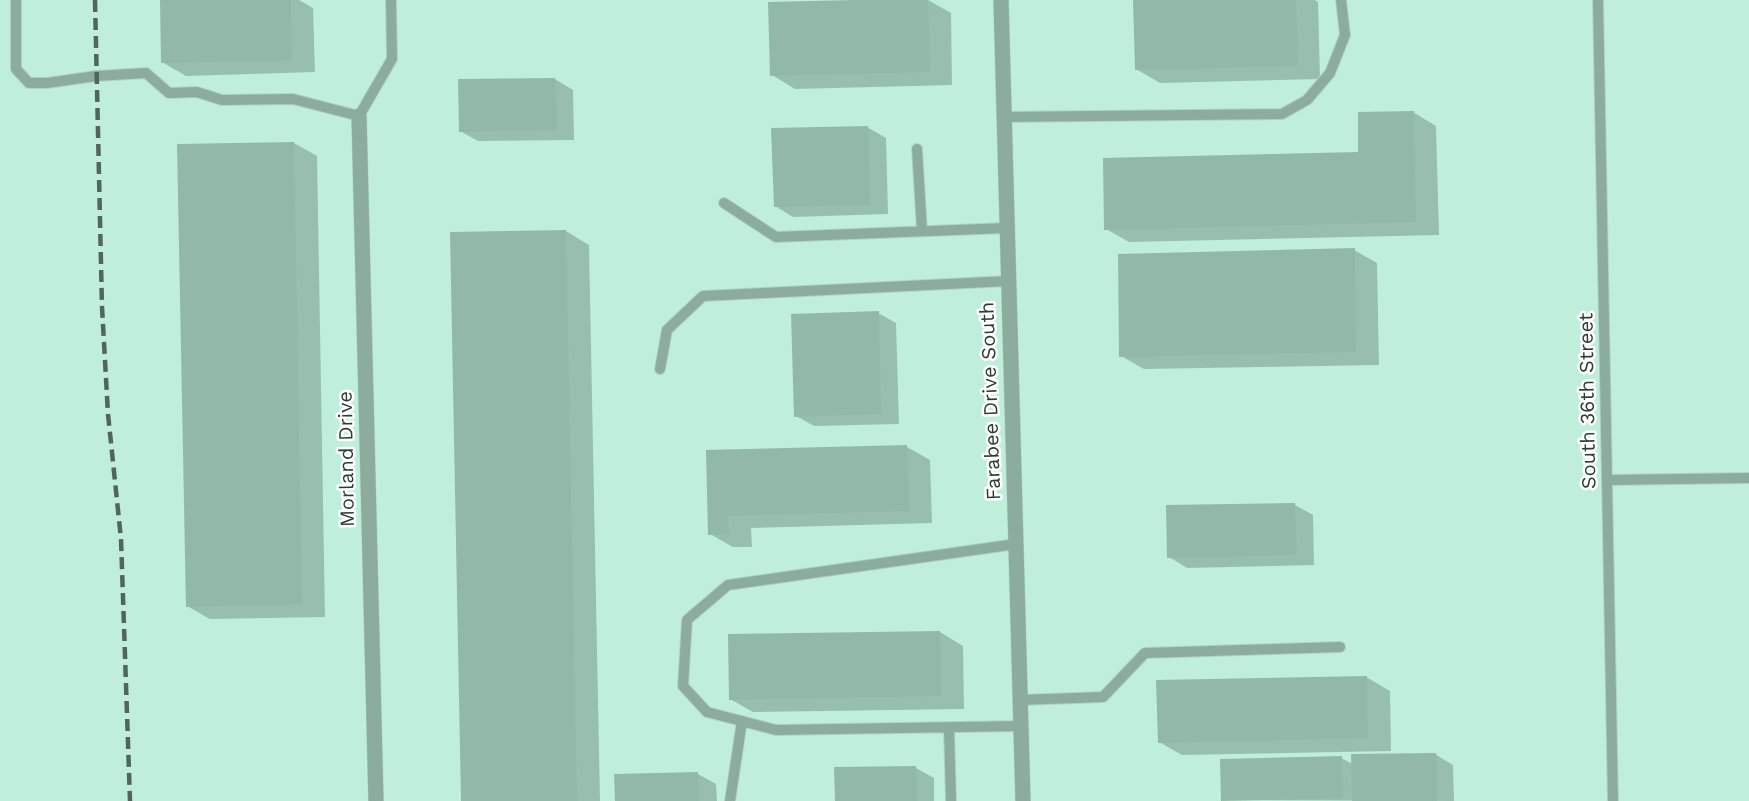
<!DOCTYPE html>
<style>
body{margin:0}
canvas{display:block;background:#d1fae7}
</style>
<canvas width="1749" height="801"></canvas>
<script>
const c = document.querySelector('canvas').getContext('2d');
c.lineJoin = 'round';
function fillPath(path, color) {
  c.fillStyle = color;
  c.fill(path, 'evenodd');
}
function shape(rows) {
  const path = new Path2D();
  for (const r of rows) {
    path.moveTo(r[0], r[1]);
    for (let i = 2; i < r.length; i += 2) path.lineTo(r[i], r[i + 1]);
  }
  return path;
}
function strokePath(path, color, width, dash) {
  c.strokeStyle = color;
  c.lineWidth = width;
  c.lineCap = dash ? 'butt' : 'round';
  c.setLineDash(dash || []);
  c.stroke(path);
}
function drawText(font, color, halo, rows, align = 'center') {
  c.font = font + ' "Work Sans",sans-serif';
  c.lineWidth = 5;
  c.setLineDash([]);
  c.textBaseline = 'middle';
  c.strokeStyle = halo;
  c.fillStyle = color;
  for (const [text, x, y, turn = 0] of rows) {
    c.save();
    c.translate(x, y);
    c.rotate((+turn || 0) * Math.PI / 180);
    c.textAlign = isNaN(turn) ? turn : align;
    if (halo) c.strokeText(text, 0, 0);
    c.fillText(text, 0, 0);
    c.restore();
  }
}
fillPath(shape([
 [0,0,1749,0,1749,801,0,801]
]), '#bfefda');
fillPath(shape([
 [161,0,299,0,313,8,315,72,186,76,162,62],
 [928,0,951,13,952,85,795,89,772,75],
 [1135,0,1315,0,1318,2,1320,79,1160,83,1136,69],
 [555,79,573,90,574,140,478,141,460,131,460,81],
 [1413,112,1436,126,1439,235,1129,242,1106,229,1360,154],
 [867,127,886,138,888,214,793,217,775,206],
 [294,143,317,156,325,617,210,619,187,606],
 [566,231,589,245,600,801,462,801],
 [1354,250,1377,263,1379,365,1144,369,1121,356],
 [878,313,896,323,899,424,814,426,796,416],
 [907,447,930,460,932,523,751,528,752,547,733,547,710,534,707,452],
 [1295,505,1313,515,1314,565,1187,568,1169,557,1168,507],
 [940,632,963,646,964,709,753,712,730,699],
 [1366,677,1390,691,1391,751,1182,755,1159,742],
 [1435,754,1453,765,1454,801,1222,800,1341,758,1353,764],
 [916,768,934,778,934,801,836,801],
 [698,774,716,784,717,801,617,801,616,776]
]), '#0003');
fillPath(shape([
 [160,0,291,0,292,60,161,63],
 [855,0,928,0,930,72,770,76,768,2],
 [1133,0,1296,0,1298,66,1135,70],
 [555,78,557,130,459,132,458,79],
 [1414,111,1416,222,1104,230,1103,158,1358,152,1358,112],
 [868,126,870,205,774,207,771,128],
 [294,142,302,604,186,607,177,144],
 [566,230,577,801,461,801,450,232],
 [1355,248,1356,352,1119,357,1118,254],
 [879,311,881,414,794,417,791,314],
 [907,445,909,511,728,516,729,534,708,535,706,450],
 [1295,503,1297,555,1167,558,1166,505],
 [940,631,941,696,729,700,728,634],
 [1367,676,1368,738,1158,743,1156,680],
 [1436,753,1437,801,1352,801,1351,754],
 [1342,756,1343,798,1221,801,1220,759],
 [916,766,917,801,835,801,834,767],
 [698,772,699,801,615,801,614,774]
]), '#92b9a7');
const lane = shape([
 [16,0,16,69,29,83,47,83,96,76,146,73,169,93,197,92,222,100,293,99,359,116,392,59,391,0],
 [1598,0,1613,801],
 [1004,117,1282,114,1307,100,1330,73,1345,35,1341,0],
 [917,149,922,231],
 [724,203,776,237,1007,228],
 [660,369,667,330,703,296,1009,281],
 [1607,480,1749,478],
 [1016,544,728,585,687,620,683,686,707,712,776,730,1021,726],
 [1020,700,1103,697,1145,653,1340,647],
 [949,728,951,801],
 [730,801,742,721]
]);
const street = shape([
 [1001,0,1023,801],
 [359,116,376,801]
]);
strokePath(lane, '#b0d4c4', 12);
strokePath(street, '#b0d4c4', 16);
strokePath(lane, '#8cad9e', 10);
strokePath(street, '#8cad9e', 15);
strokePath(shape([
 [95,0,102,307,108,414,121,539,130,801]
]), '#50665c', 4.5, [12, 6]);
drawText('20px', '#2d3d36', '#fff', [
 ["Farabee Drive South",991,401,-92],
 ["South 36th Street",1588,401,-91],
 ["Morland Drive",347,459,-91]
]);
</script>
